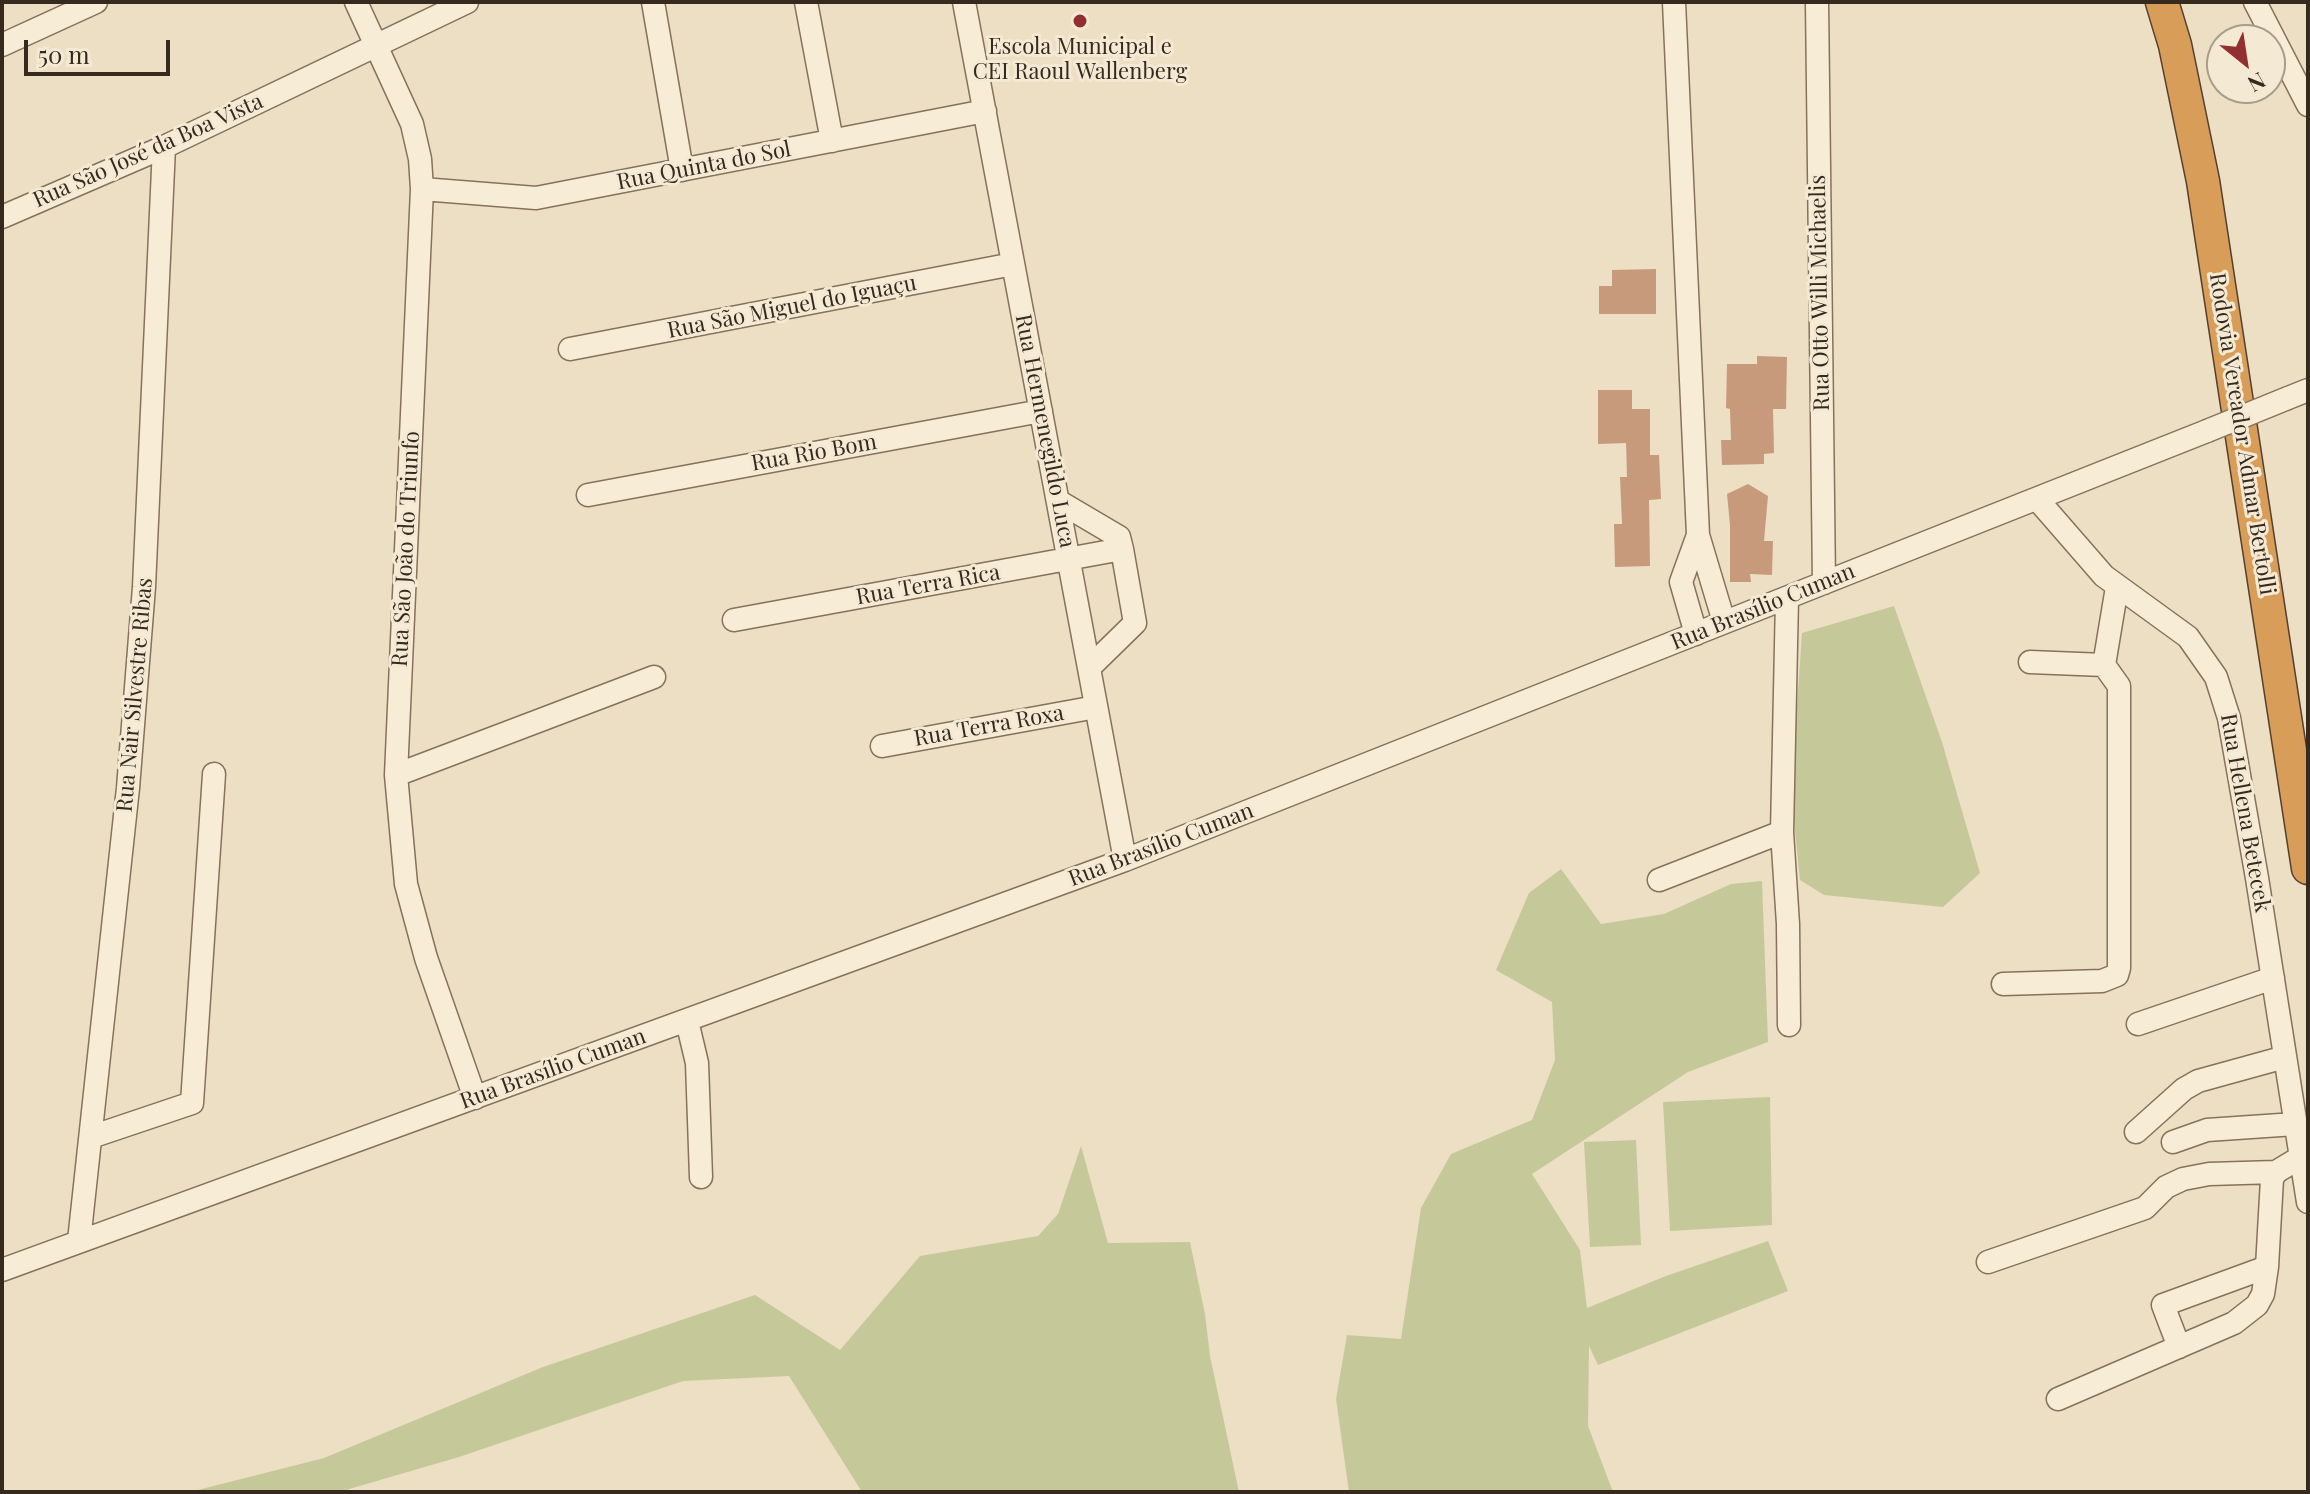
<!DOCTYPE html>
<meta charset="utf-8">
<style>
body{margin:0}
#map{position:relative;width:2310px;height:1494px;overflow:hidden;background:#ecdfc4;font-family:"Playfair Display",serif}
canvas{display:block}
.frame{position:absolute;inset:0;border:4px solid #362a1f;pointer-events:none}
.north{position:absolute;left:2206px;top:24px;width:80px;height:80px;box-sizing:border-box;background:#f4ead4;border:2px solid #a89d8c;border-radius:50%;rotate:150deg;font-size:22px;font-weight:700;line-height:32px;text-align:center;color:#362a1f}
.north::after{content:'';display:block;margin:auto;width:28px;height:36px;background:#922f32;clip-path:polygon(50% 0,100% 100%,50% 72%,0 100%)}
.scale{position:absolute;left:24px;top:40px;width:146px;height:36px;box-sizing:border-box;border:4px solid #362a1f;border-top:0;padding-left:10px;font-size:24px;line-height:28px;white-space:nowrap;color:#362a1f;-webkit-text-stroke:6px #f4ead4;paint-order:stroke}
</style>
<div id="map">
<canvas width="2310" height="1494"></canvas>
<div class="frame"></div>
<div class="north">N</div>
<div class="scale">50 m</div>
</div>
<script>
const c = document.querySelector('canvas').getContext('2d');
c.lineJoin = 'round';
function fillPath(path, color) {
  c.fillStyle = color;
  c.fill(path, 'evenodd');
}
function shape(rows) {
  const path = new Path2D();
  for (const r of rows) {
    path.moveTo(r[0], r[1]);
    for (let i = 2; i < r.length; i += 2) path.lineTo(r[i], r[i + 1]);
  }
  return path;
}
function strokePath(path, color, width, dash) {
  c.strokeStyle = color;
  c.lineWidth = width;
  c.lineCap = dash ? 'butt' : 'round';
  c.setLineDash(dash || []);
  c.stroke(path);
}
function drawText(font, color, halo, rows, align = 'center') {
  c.font = font + ' "Playfair Display",serif';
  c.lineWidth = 6;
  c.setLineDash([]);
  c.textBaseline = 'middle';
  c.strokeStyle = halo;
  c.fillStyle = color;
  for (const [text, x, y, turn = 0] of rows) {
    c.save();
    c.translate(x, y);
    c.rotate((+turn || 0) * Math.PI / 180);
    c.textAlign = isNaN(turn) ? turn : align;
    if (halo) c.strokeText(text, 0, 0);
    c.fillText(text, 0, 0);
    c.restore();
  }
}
fillPath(shape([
 [1894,606,1942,742,1980,873,1943,907,1824,895,1800,880,1791,793,1802,633],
 [1561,869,1601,924,1664,914,1731,884,1762,881,1768,1042,1688,1072,1532,1174,1580,1250,1587,1308,1666,1276,1768,1241,1788,1291,1598,1365,1589,1346,1588,1426,1613,1492,1349,1492,1336,1399,1347,1335,1401,1339,1421,1208,1451,1154,1532,1120,1555,1060,1552,1002,1496,970,1529,893],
 [1770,1097,1772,1225,1670,1231,1663,1102],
 [1636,1140,1641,1245,1590,1247,1584,1142],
 [1081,1146,1108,1243,1190,1242,1205,1314,1210,1356,1239,1492,862,1492,789,1376,683,1381,459,1457,339,1492,190,1492,324,1458,543,1367,755,1295,840,1350,920,1256,1038,1236,1058,1214]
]), '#c5c999');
fillPath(shape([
 [1656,269,1656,314,1599,314,1599,286,1612,286,1612,270],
 [1757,356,1787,357,1786,409,1773,409,1774,453,1764,454,1764,464,1722,465,1721,440,1731,440,1730,409,1726,408,1727,364,1757,364],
 [1598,390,1632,390,1632,409,1650,409,1650,455,1659,455,1661,499,1649,500,1650,566,1615,567,1614,524,1622,524,1620,477,1627,477,1626,443,1598,444],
 [1748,484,1768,496,1764,541,1773,541,1772,575,1750,574,1751,582,1730,582,1730,525,1727,494]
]), '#c89a7c');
const minor = shape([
 [356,2,412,124,420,159,422,189,396,775,406,884,426,958,475,1098],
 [653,2,682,170],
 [806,2,832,141],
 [964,2,1125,860],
 [1674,2,1698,535,1724,622],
 [1817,2,1824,583],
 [2255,2,2308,105],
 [2,45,96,2],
 [422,189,536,198,985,111],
 [2,217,164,147,467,2],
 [570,349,1013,264],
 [2288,398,2308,390],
 [588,495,1041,411],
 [2037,499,2104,576,2188,637,2216,677,2229,718,2257,878,2308,1202],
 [1058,501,1119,537,1122,549,1135,623,1089,668],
 [1787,598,1782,832,1788,924,1789,1025],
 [734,620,1122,549],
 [1696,634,1681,582,1698,535],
 [2030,662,2104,665],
 [882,746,1096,707],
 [396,775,654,677],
 [1659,880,1782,832],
 [2003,984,2102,981,2117,975,2119,968,2119,686,2104,665,2117,587],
 [687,1021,697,1063,701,1177],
 [2138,1024,2273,978],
 [2136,1132,2184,1089,2198,1081,2285,1057],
 [91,1137,192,1103,214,774],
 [2173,1142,2207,1130,2295,1124],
 [79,1241,128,788,144,587,164,147],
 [1988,1262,2145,1208,2166,1187,2183,1179,2209,1174,2276,1172],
 [2,1270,1125,860,2207,431],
 [2179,1347,2163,1305,2267,1267],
 [2058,1399,2234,1323,2257,1305,2263,1294,2267,1267,2272,1179,2276,1172,2301,1157]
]);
const highway = shape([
 [2162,2,2175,45,2203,181,2308,868]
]);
strokePath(minor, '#86715c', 25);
strokePath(highway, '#544030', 35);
strokePath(minor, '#f7edd7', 22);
strokePath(highway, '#d79d59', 32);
const minorBridge = shape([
 [2207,431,2288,398]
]);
strokePath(minorBridge, '#86715c', 25, []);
strokePath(minorBridge, '#f7edd7', 22);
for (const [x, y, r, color] of [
 [1080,21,8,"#922f32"]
]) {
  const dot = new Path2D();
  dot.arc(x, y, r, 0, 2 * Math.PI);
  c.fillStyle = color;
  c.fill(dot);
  strokePath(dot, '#f4ead4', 3);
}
drawText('22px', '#362a1f', '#f4ead4', [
 ["Escola Municipal e",1080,47],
 ["CEI Raoul Wallenberg",1080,72]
]);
drawText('22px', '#362a1f', '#f4ead4', [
 ["Rua São José da Boa Vista",148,151,-24],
 ["Rua Quinta do Sol",704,166,-11],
 ["Rua Otto Willi Michaelis",1820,293,-91],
 ["Rua São Miguel do Iguaçu",792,307,-11],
 ["Rua Hermenegildo Luca",1045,431,79],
 ["Rodovia Vereador Admar Bertolli",2242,434,81],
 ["Rua Rio Bom",814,453,-10],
 ["Rua São João do Triunfo",406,549,-87],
 ["Rua Terra Rica",928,585,-10],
 ["Rua Brasílio Cuman",1763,607,-22],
 ["Rua Nair Silvestre Ribas",135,695,-85],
 ["Rua Terra Roxa",989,726,-10],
 ["Rua Hellena Betecek",2245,813,80],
 ["Rua Brasílio Cuman",1161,845,-21],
 ["Rua Brasílio Cuman",553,1069,-20]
]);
</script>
